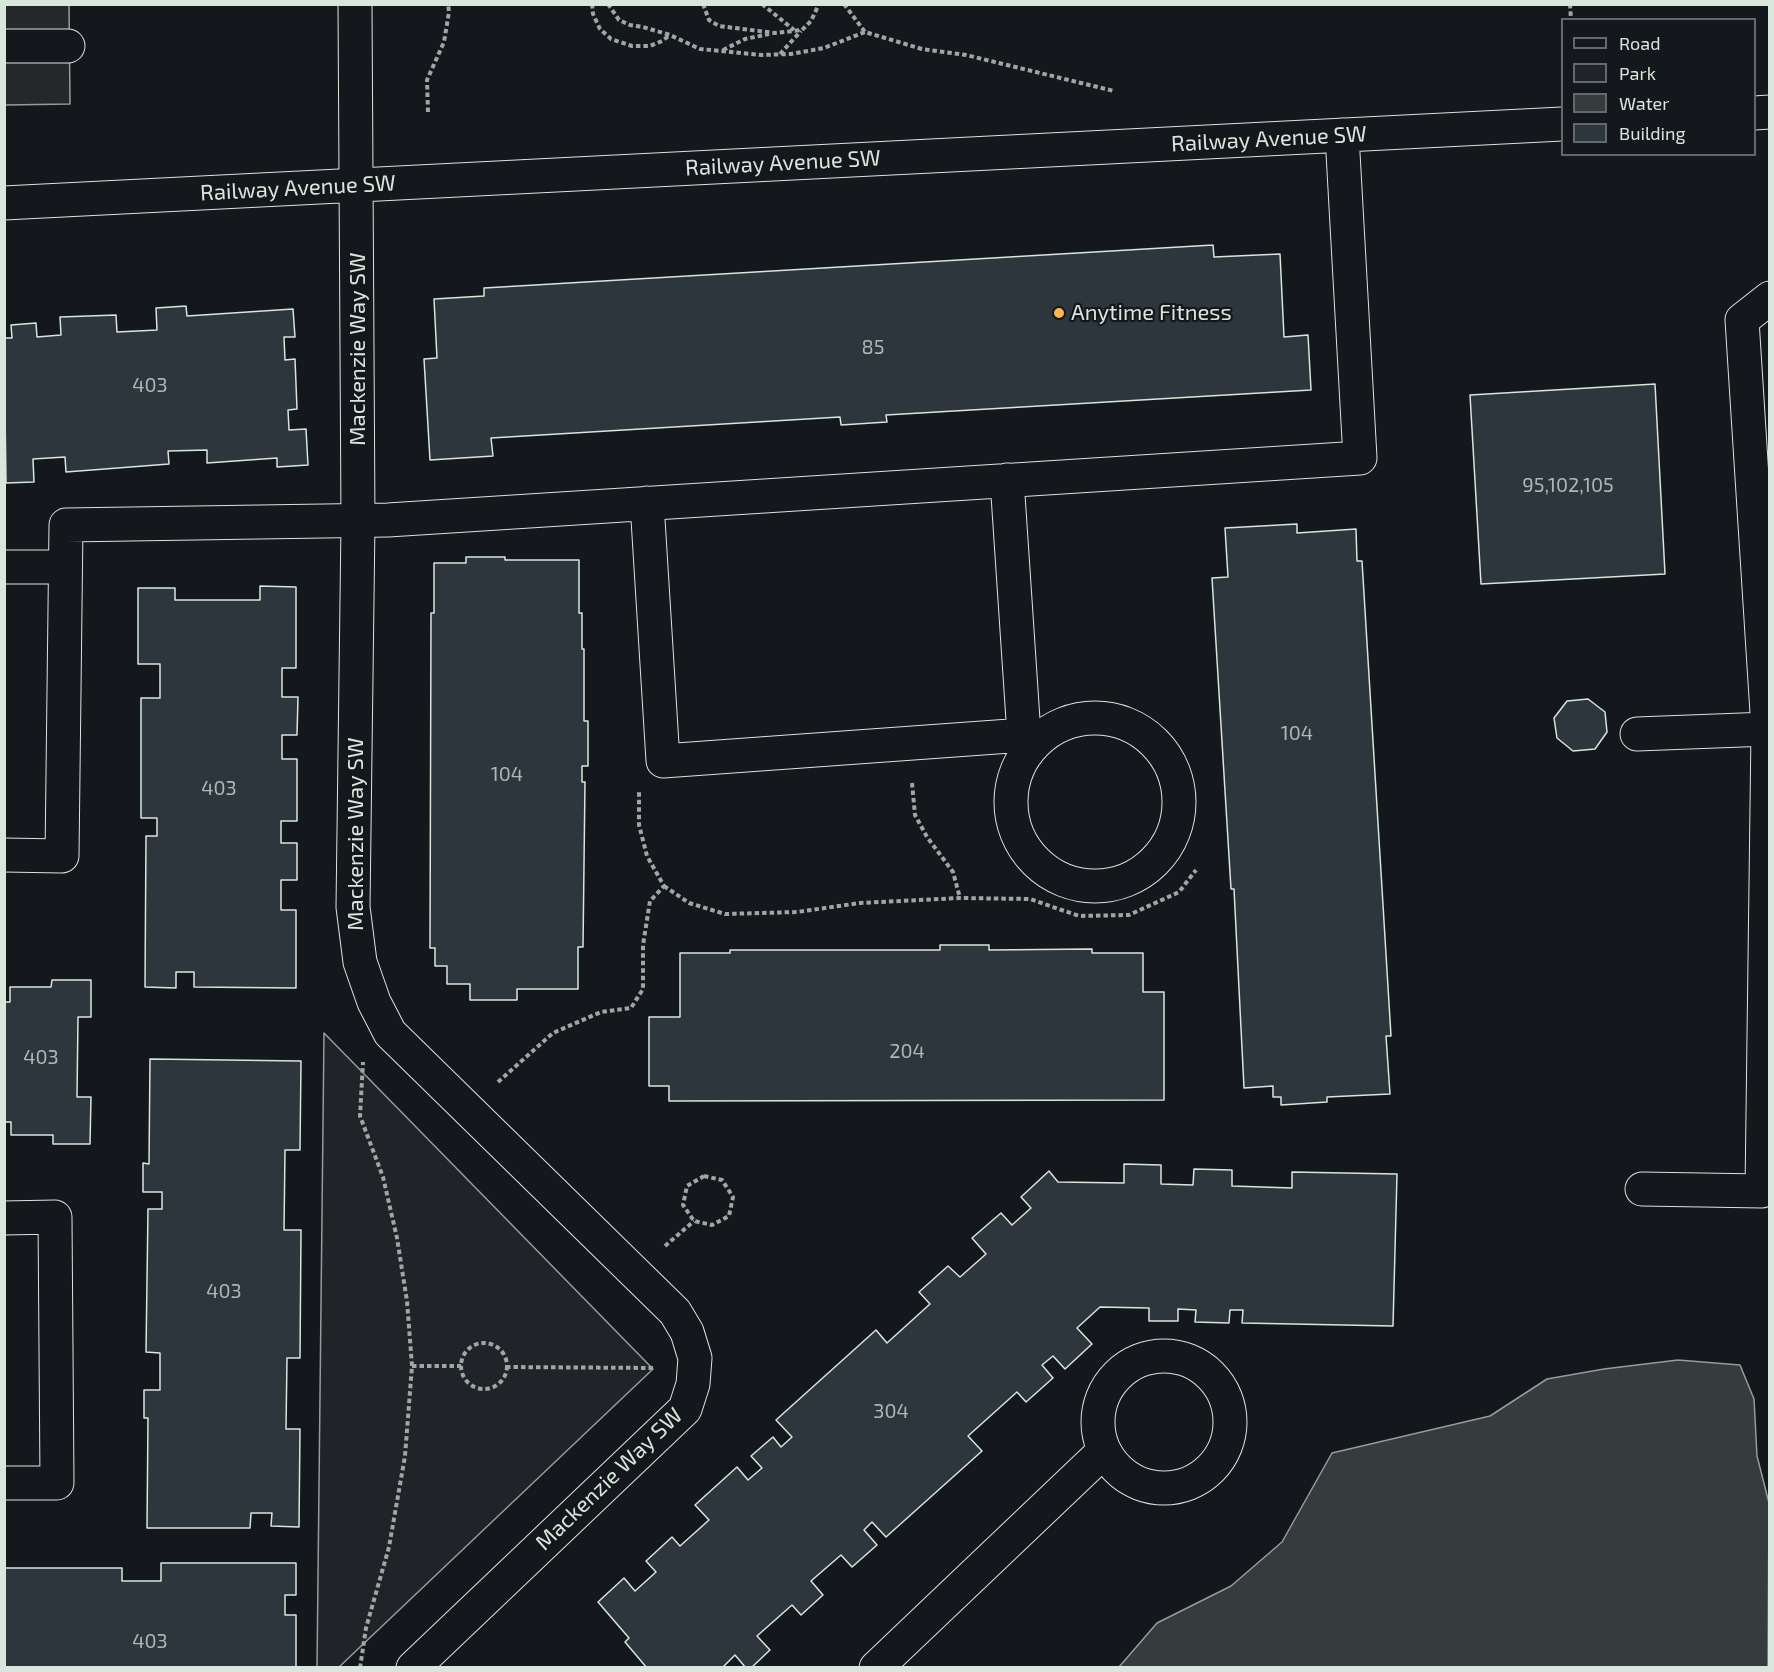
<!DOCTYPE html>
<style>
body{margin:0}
#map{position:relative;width:1774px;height:1672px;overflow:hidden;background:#14181c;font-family:"Exo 2",sans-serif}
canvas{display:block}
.frame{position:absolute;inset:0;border:6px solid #d8e6dc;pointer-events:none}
.legend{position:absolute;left:1561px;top:18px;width:195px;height:138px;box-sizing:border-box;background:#14181c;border:2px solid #626a69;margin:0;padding:8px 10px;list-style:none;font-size:18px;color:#d8e6dc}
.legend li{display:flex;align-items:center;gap:12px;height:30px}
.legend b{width:30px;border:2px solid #626a69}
</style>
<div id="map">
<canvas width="1774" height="1672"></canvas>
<div class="frame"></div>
<ul class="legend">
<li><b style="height:8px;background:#14181c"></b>Road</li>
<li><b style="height:16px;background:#202428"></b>Park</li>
<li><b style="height:16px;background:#363b3e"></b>Water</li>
<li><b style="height:16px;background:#2c363c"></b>Building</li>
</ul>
</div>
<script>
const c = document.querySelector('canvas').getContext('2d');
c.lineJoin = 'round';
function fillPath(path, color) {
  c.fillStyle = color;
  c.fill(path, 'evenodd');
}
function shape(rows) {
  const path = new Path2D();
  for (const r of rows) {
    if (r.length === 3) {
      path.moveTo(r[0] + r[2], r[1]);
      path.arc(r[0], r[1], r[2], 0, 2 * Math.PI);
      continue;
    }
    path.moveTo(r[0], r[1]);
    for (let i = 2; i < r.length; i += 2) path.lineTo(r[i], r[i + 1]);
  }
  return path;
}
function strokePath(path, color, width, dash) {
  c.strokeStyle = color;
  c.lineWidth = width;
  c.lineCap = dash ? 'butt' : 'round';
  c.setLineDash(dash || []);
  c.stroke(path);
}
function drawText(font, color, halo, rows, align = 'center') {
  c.font = font + ' "Exo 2",sans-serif';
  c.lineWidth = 4.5;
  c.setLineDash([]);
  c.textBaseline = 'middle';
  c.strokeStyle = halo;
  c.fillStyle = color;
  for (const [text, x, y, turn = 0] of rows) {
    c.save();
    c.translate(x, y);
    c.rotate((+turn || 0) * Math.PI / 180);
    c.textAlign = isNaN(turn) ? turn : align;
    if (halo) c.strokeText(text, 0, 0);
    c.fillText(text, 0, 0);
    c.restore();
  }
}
const green = shape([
 [324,1033,653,1369,338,1668,317,1667,324,1033]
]);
fillPath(green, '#202428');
strokePath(green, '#939e99', 1.5);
const parking = shape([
 [4,5,69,5,70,104,5,105,4,5]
]);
fillPath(parking, '#24282b');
strokePath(parking, '#939e99', 1.5);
const water = shape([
 [1678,1360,1740,1365,1754,1399,1757,1456,1769,1503,1768,1667,1119,1667,1157,1623,1231,1586,1282,1542,1332,1453,1490,1416,1547,1379,1604,1369,1678,1360]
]);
fillPath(water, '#363b3e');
strokePath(water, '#939e99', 1.5);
const building = shape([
 [1213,245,1214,257,1280,254,1284,337,1308,335,1311,390,886,415,887,422,841,425,840,417,491,438,493,456,430,460,424,359,437,358,434,299,484,296,484,288,1213,245],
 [186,306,187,316,293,309,295,337,284,337,285,360,295,359,297,409,288,410,289,430,306,429,308,465,277,467,277,458,207,463,207,450,168,451,169,464,66,472,65,457,33,459,34,482,6,483,4,338,12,338,11,325,36,323,37,337,61,335,60,317,116,315,117,332,157,330,156,308,186,306],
 [1655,384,1665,574,1481,584,1470,395,1655,384],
 [1297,524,1297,533,1356,529,1357,561,1362,561,1391,1036,1386,1036,1390,1094,1327,1097,1327,1102,1281,1105,1281,1097,1273,1097,1273,1086,1244,1088,1234,889,1231,889,1212,578,1228,577,1225,528,1297,524],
 [466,557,505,557,505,560,579,560,579,613,582,613,582,649,584,649,584,721,588,721,588,766,582,766,582,782,585,782,583,947,578,947,578,989,517,989,517,1000,470,1000,470,984,447,984,447,966,435,966,435,948,430,948,431,613,434,613,434,563,466,563,466,557],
 [260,586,296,587,296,668,282,668,282,697,298,697,297,735,282,735,282,759,297,759,297,821,281,821,281,843,297,843,297,880,281,880,281,910,296,910,296,988,194,987,194,972,176,972,176,988,145,987,146,836,157,836,157,818,141,818,141,698,160,698,160,664,138,664,138,588,175,588,175,600,260,600,260,586],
 [1588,699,1605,712,1607,732,1595,749,1573,751,1557,738,1554,718,1567,701,1588,699],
 [940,945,989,945,989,950,1092,949,1092,953,1143,953,1143,992,1164,992,1164,1100,669,1101,669,1086,649,1086,649,1017,680,1017,680,953,730,953,730,950,940,950,940,945],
 [52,980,91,980,91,1017,78,1017,77,1097,91,1097,90,1144,53,1144,53,1135,11,1135,11,1122,4,1122,4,1002,10,1002,10,987,51,987,52,980],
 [150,1059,301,1061,300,1150,285,1150,284,1230,301,1230,300,1358,287,1358,286,1429,300,1429,299,1527,271,1526,272,1513,251,1513,250,1528,147,1528,148,1418,144,1418,144,1390,160,1390,160,1353,146,1352,148,1209,162,1209,162,1192,143,1192,143,1163,149,1164,150,1059],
 [1124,1164,1161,1165,1161,1184,1193,1185,1194,1169,1232,1170,1232,1186,1292,1188,1292,1172,1397,1174,1393,1326,1242,1323,1243,1310,1230,1310,1229,1323,1195,1322,1196,1310,1178,1309,1178,1321,1149,1321,1149,1308,1100,1307,1077,1328,1092,1344,1065,1369,1053,1356,1042,1365,1053,1378,1026,1402,1017,1392,968,1436,982,1451,886,1537,872,1522,864,1530,877,1545,852,1567,841,1555,811,1581,823,1595,801,1615,792,1605,757,1636,770,1650,751,1668,746,1668,735,1655,722,1668,647,1668,625,1642,629,1638,598,1602,624,1578,635,1591,656,1572,646,1561,672,1537,680,1546,709,1520,695,1505,737,1467,748,1480,762,1468,751,1456,773,1437,781,1447,792,1437,776,1420,876,1330,887,1343,930,1304,919,1292,948,1266,960,1277,986,1254,972,1238,1001,1213,1012,1225,1031,1208,1021,1197,1049,1171,1058,1182,1124,1183,1124,1164],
 [161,1563,296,1563,296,1595,285,1595,285,1615,296,1615,296,1668,4,1668,4,1568,122,1568,122,1581,161,1581,161,1563]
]);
fillPath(building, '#2c363c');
strokePath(building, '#d8e6dc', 1.5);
const minor = shape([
 [355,4,358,522,353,907,360,962,374,1002,390,1033,675,1312,687,1332,695,1358,693,1384,685,1409,413,1668],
 [4,46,68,46],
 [1754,113,1770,112],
 [4,203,1562,124],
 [1007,480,1024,735],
 [647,503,663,761,1024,735,1039,738],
 [4,567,65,567],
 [1095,802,84],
 [1637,734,1768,729],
 [4,855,62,856,66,525,388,520,1360,458,1342,135],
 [1642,1189,1762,1191,1768,729,1742,320,1770,298],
 [4,1218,55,1217,57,1483,4,1483],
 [1164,1422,66],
 [876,1668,1104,1451]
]);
strokePath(minor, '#d8e6dc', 35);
strokePath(shape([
 [592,4,593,14,600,29,611,39,632,46,650,46,662,41,670,35],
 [608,4,619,20,630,25,643,27,670,35,700,49,762,55,791,54,824,48,865,32],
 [703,4,709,20,719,26,775,33,802,30,811,21,819,4],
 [762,4,794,30],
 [844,4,865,32,922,49,966,55,1114,91],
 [1570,4,1571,20],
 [723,50,745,39,769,34],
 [780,54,801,31],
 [428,112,427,80,444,42,449,12,448,4],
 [912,783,915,815,927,837,953,872,960,898],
 [664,886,689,903,725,914,797,912,860,903,960,898,1030,899,1079,916,1129,915,1179,892,1196,870],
 [498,1082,553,1033,601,1012,631,1008,643,989,643,945,650,901,664,886,647,856,639,825,639,791],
 [704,1176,722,1180,733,1197,729,1216,712,1225,694,1221,683,1205,687,1186,704,1176],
 [665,1246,694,1221],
 [484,1366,23],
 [412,1366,461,1366],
 [506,1367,656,1368],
 [360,1668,366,1628,389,1547,405,1456,412,1366,407,1301,397,1238,383,1177,360,1116,363,1062]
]), '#9da8a2', 4, [4.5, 3]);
strokePath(minor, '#14181c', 33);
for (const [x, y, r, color] of [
 [1059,313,6,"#ffb74d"]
]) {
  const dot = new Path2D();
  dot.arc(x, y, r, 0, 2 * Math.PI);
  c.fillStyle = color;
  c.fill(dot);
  strokePath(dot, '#14181c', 2);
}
drawText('20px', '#adbab4', null, [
 ["85",873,347],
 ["403",150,385],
 ["95,102,105",1568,485],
 ["104",1297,733],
 ["104",507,774],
 ["403",219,788],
 ["204",907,1051],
 ["403",41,1057],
 ["403",224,1291],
 ["304",891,1411],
 ["403",150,1641]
]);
drawText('22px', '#d8e6dc', '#14181c', [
 ["Railway Avenue SW",1269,139,-3],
 ["Railway Avenue SW",783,163,-3],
 ["Railway Avenue SW",298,188,-3],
 ["Mackenzie Way SW",358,349,-90],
 ["Mackenzie Way SW",356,834,-90],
 ["Mackenzie Way SW",609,1479,-44]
]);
drawText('22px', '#d8e6dc', '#14181c', [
 ["Anytime Fitness",1071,313]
], 'left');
</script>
